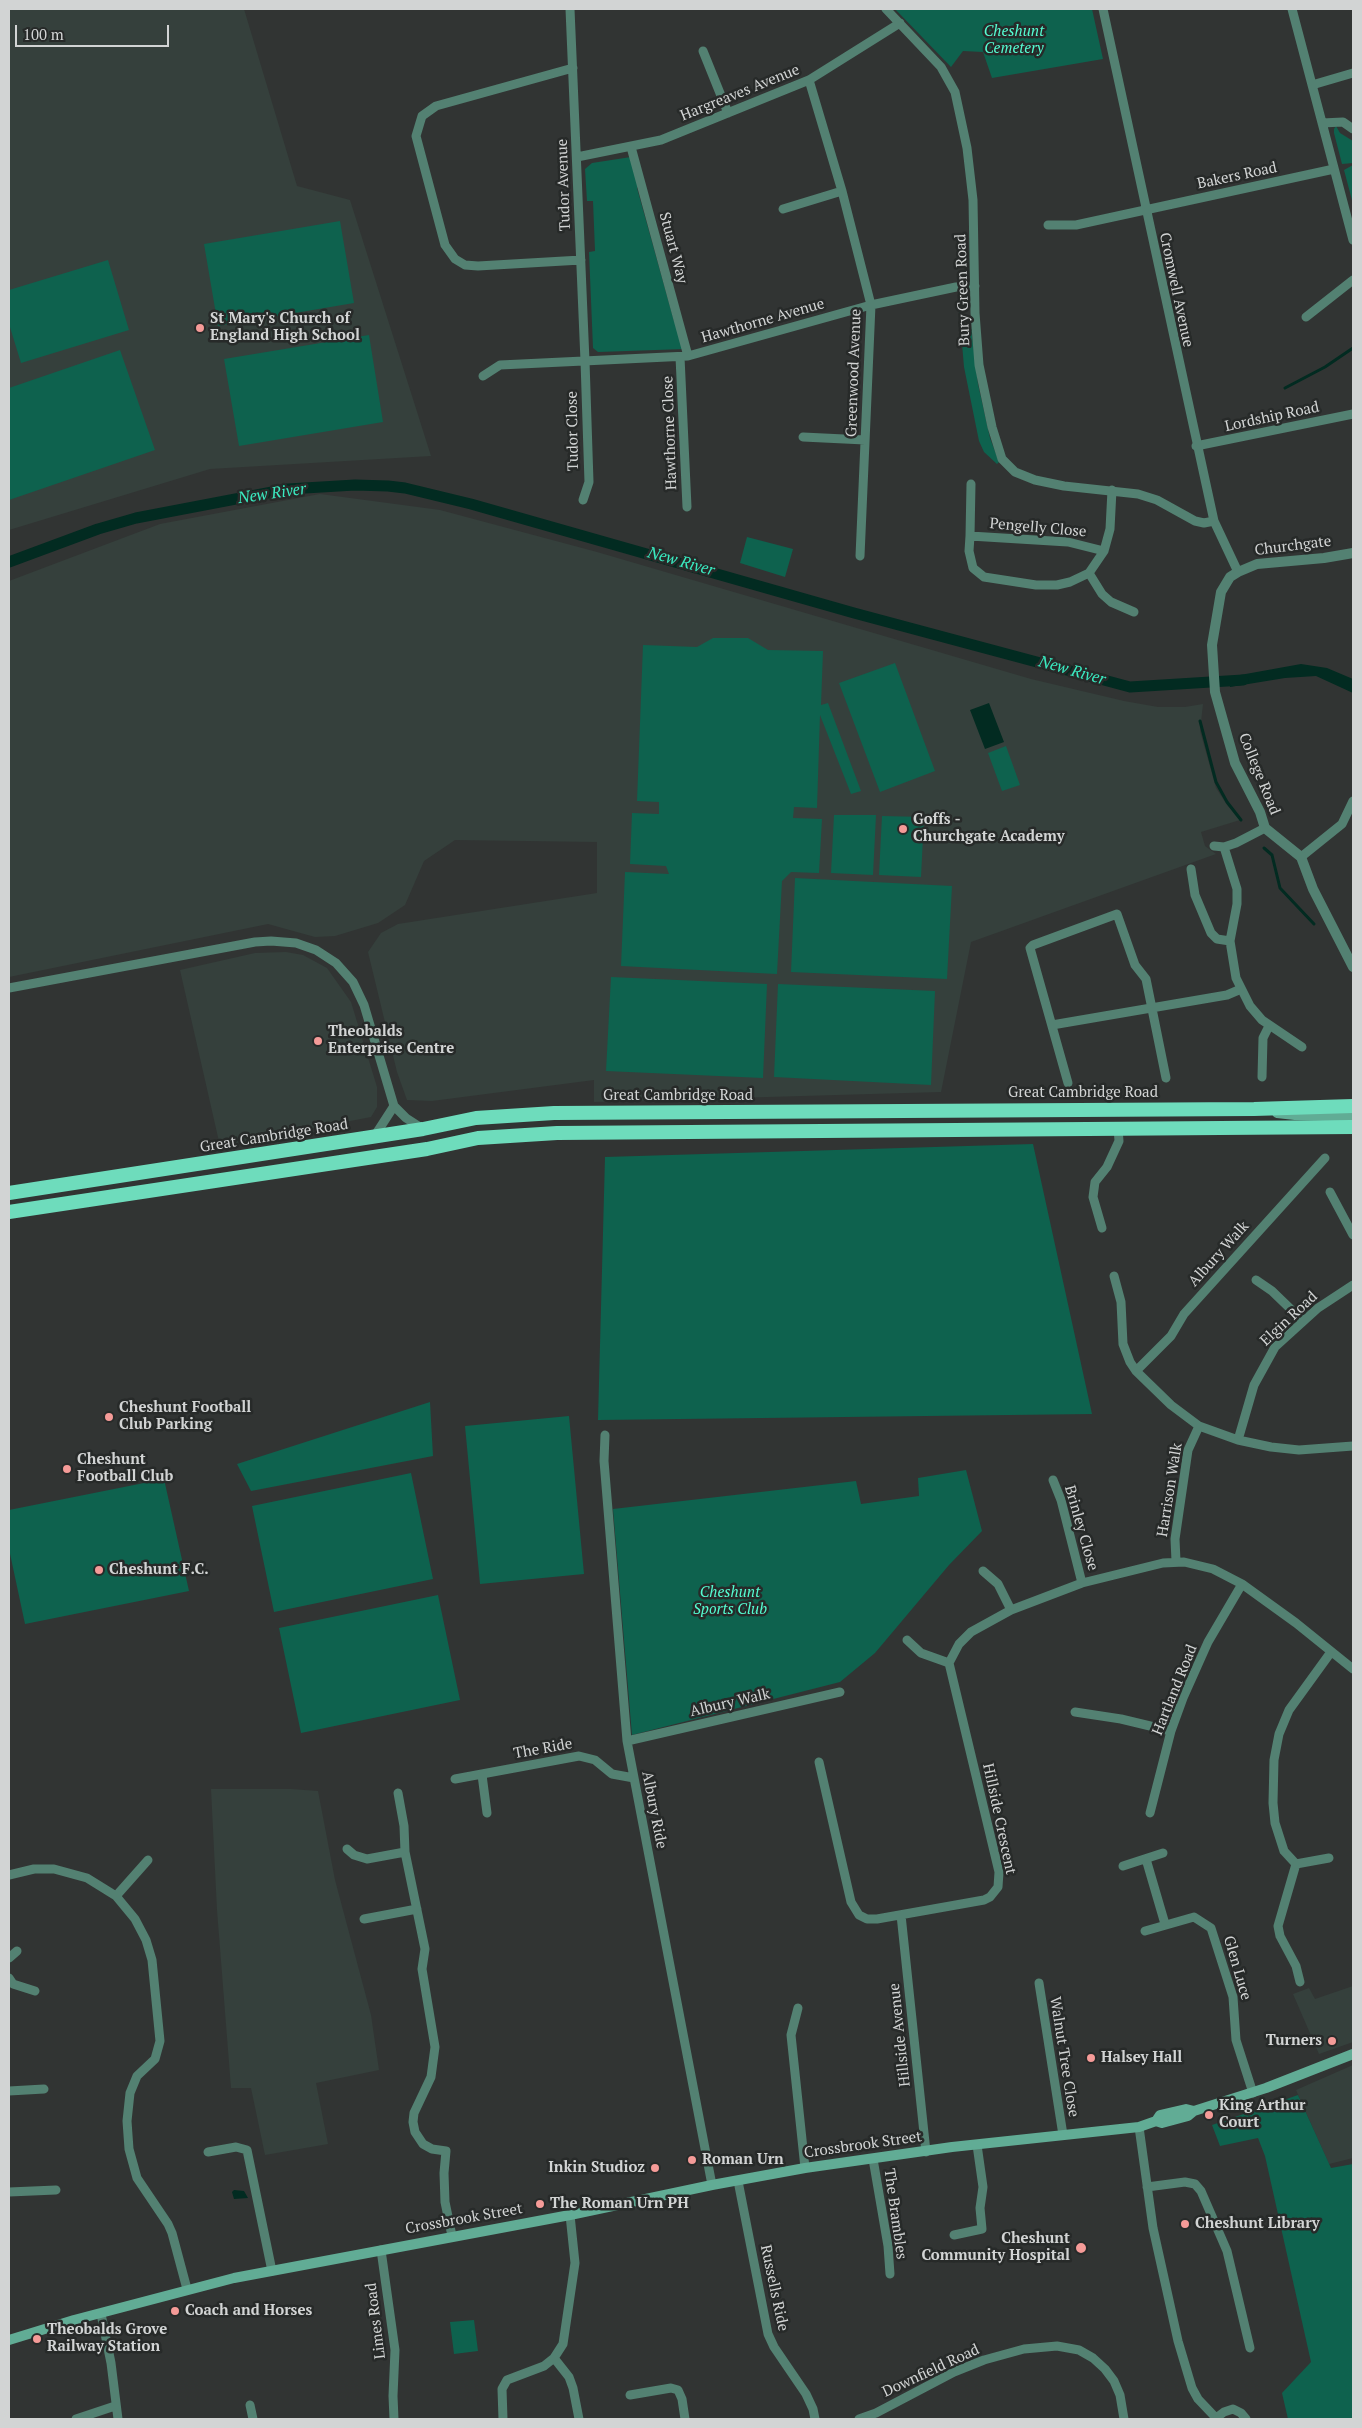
<!DOCTYPE html>
<style>
body{margin:0}
#map{position:relative;width:1362px;height:2428px;overflow:hidden;background:#313433;font-family:"PT Serif",serif}
canvas{display:block}
.frame{position:absolute;inset:0;border:10px solid #d2d4d4;pointer-events:none}
.scale{position:absolute;left:15px;top:25px;width:154px;height:22px;box-sizing:border-box;border:2px solid #d2d4d4;border-top:0;padding-left:6px;font-size:15px;line-height:18px;white-space:nowrap;color:#d2d4d4;-webkit-text-stroke:4px #272a29;paint-order:stroke}
</style>
<div id="map">
<canvas width="1362" height="2428"></canvas>
<div class="frame"></div>
<div class="scale">100 m</div>
</div>
<script>
const c = document.querySelector('canvas').getContext('2d');
c.lineJoin = 'round';
function fillPath(path, color) {
  c.fillStyle = color;
  c.fill(path, 'evenodd');
}
function shape(rows) {
  const path = new Path2D();
  for (const r of rows) {
    path.moveTo(r[0], r[1]);
    for (let i = 2; i < r.length; i += 2) path.lineTo(r[i], r[i + 1]);
  }
  return path;
}
function strokePath(path, color, width, dash) {
  c.strokeStyle = color;
  c.lineWidth = width;
  c.lineCap = dash ? 'butt' : 'round';
  c.setLineDash(dash || []);
  c.stroke(path);
}
function drawText(font, color, halo, rows, align = 'center') {
  c.font = font + ' "PT Serif",serif';
  c.lineWidth = 5;
  c.setLineDash([]);
  c.textBaseline = 'middle';
  c.strokeStyle = halo;
  c.fillStyle = color;
  for (const [text, x, y, turn = 0] of rows) {
    c.save();
    c.translate(x, y);
    c.rotate((+turn || 0) * Math.PI / 180);
    c.textAlign = isNaN(turn) ? turn : align;
    if (halo) c.strokeText(text, 0, 0);
    c.fillText(text, 0, 0);
    c.restore();
  }
}
fillPath(shape([
 [9,9,244,9,297,186,350,200,431,456,210,469,9,530],
 [320,494,440,510,597,552,1031,679,1124,701,1158,707,1185,707,1203,704,1200,731,1216,788,1227,805,1240,820,1201,832,1205,846,1216,854,971,942,941,1092,594,1102,594,1080,432,1101,407,1100,397,1072,368,952,381,933,398,924,597,893,597,842,455,840,424,861,405,905,378,923,335,936,315,937,268,924,9,977,9,581,160,524],
 [286,952,303,955,327,968,351,1002,377,1087,377,1107,371,1117,220,1146,180,970,255,953],
 [211,1789,291,1789,318,1791,335,1880,371,2015,379,2070,316,2083,328,2144,265,2155,251,2088,231,2088,217,1910],
 [1353,1986,1353,2042,1319,2054,1293,1994,1309,1988,1315,1999],
 [1353,2065,1353,2158,1329,2164,1296,2090]
]), '#35403c');
fillPath(shape([
 [895,9,1092,9,1103,59,992,78,983,52,963,51,951,67],
 [1336,126,1340,133,1353,141,1353,163,1342,164,1334,133,1334,129],
 [631,157,639,186,637,188,674,321,677,322,685,349,598,352,593,348,589,252,595,251,593,201,587,201,585,169,592,163],
 [1353,165,1353,204,1344,170],
 [340,221,354,303,218,326,204,244],
 [108,260,129,330,21,363,9,324,9,290],
 [968,294,970,300,961,301,962,328,971,327,978,384,990,438,999,462,997,464,984,452,979,441,964,367,958,297],
 [369,335,383,422,239,446,224,359],
 [120,350,155,450,9,500,9,388],
 [747,537,793,549,785,577,740,563],
 [713,638,748,638,768,650,823,651,821,705,828,703,861,791,851,794,820,715,817,808,794,807,793,818,822,819,819,873,791,872,782,881,777,974,621,966,625,872,669,874,666,866,630,864,632,813,659,814,659,802,637,801,643,645,697,647],
 [895,663,935,771,880,792,839,683],
 [1006,746,1020,785,1002,791,988,753],
 [834,815,876,815,873,875,831,873],
 [882,816,924,817,921,877,879,875],
 [795,878,952,886,947,979,791,972],
 [611,977,767,984,763,1078,606,1071],
 [778,984,935,991,931,1085,774,1077],
 [1033,1144,1092,1414,598,1420,605,1157],
 [430,1402,433,1456,251,1491,237,1464],
 [569,1416,584,1574,480,1584,465,1426],
 [966,1470,982,1531,949,1565,875,1653,840,1682,632,1735,613,1509,856,1481,861,1504,919,1496,918,1478],
 [411,1473,433,1579,274,1612,252,1506],
 [164,1479,189,1591,25,1624,9,1549,9,1510],
 [438,1595,460,1700,301,1733,279,1628],
 [1298,2095,1331,2168,1353,2164,1353,2419,1288,2419,1282,2393,1311,2362,1265,2156,1258,2138,1220,2146,1212,2125],
 [474,2320,478,2351,454,2354,450,2322]
]), '#0e624e');
fillPath(shape([
 [1301,664,1327,668,1353,679,1353,693,1316,676,1285,678,1230,687,1229,677],
 [989,703,1004,742,985,749,970,710],
 [234,2190,244,2191,248,2198,234,2199,232,2192]
]), '#022b21');
strokePath(shape([
 [1285,388,1325,367,1353,348],
 [1200,721,1216,782,1227,802,1241,820],
 [1264,848,1272,855,1280,888,1314,924]
]), '#022b21', 3);
strokePath(shape([
 [9,562,98,529,136,518,288,489,355,485,388,486,405,488,471,504,854,613,1130,687,1243,680]
]), '#022b21', 11);
strokePath(shape([
 [570,9,585,361,589,482,583,500],
 [886,9,941,67,955,92,967,148,973,200,975,313,979,365,992,427,1002,459,1015,472,1035,480,1064,486,1138,494,1157,500,1195,521,1204,523,1214,521],
 [1103,9,1214,521,1238,572],
 [1292,9,1353,240],
 [703,51,728,113],
 [573,68,436,106,422,116,416,136,445,245,455,259,465,265,478,266,581,260],
 [809,80,842,191,871,305,860,556],
 [1312,85,1353,73],
 [1322,123,1343,122,1353,129],
 [631,147,688,356],
 [577,157,661,140,809,80,900,23],
 [783,209,842,191],
 [1048,225,1076,225,1334,169],
 [1306,317,1353,280],
 [680,357,687,507],
 [483,376,500,365,688,356,871,305,956,287,975,286],
 [803,437,865,440],
 [1196,446,1353,414],
 [970,536,971,484],
 [1104,551,1068,542,970,536,969,551,973,568,984,577,1036,585,1057,585,1070,582,1089,573,1104,551,1110,529,1112,490],
 [1089,573,1102,594,1111,602,1134,612],
 [1214,846,1224,847,1236,843,1265,828],
 [1224,847,1237,889,1237,904,1230,941,1236,978,1250,1006,1262,1020,1302,1047],
 [1301,857,1342,824,1353,801],
 [1191,869,1195,895,1211,933,1217,939,1230,941],
 [9,988,255,942,271,941,296,943,316,950,336,963,353,982,364,1005,394,1106,406,1118,423,1129],
 [1052,1025,1227,995,1241,989],
 [1262,1077,1263,1038,1269,1026],
 [1068,1083,1030,948,1033,945,1117,914,1135,965,1146,979,1166,1078],
 [374,1137,394,1106],
 [1330,1192,1353,1235],
 [1102,1228,1093,1197,1095,1182,1107,1167,1119,1141,1118,1128],
 [1114,1276,1121,1302,1123,1344,1130,1362,1136,1371,1171,1405,1199,1426,1238,1440,1271,1447,1299,1450,1353,1446],
 [1256,1280,1272,1291,1303,1321],
 [1136,1371,1171,1336,1184,1314,1325,1158],
 [605,1435,604,1461,627,1741,712,2185],
 [1238,1440,1254,1385,1275,1347,1318,1308,1353,1285],
 [1053,1480,1061,1500,1082,1583],
 [1176,1561,1175,1539,1188,1450,1199,1426],
 [983,1571,998,1584,1011,1610],
 [907,1640,921,1653,949,1663,959,1644,971,1632,1011,1610,1082,1583,1163,1563,1184,1562,1213,1569,1242,1584,1296,1623,1353,1669],
 [1075,1712,1121,1719,1171,1731],
 [627,1741,840,1692],
 [819,1762,851,1902,859,1915,867,1919,877,1919,984,1900,990,1897,998,1887,999,1872,949,1663],
 [482,1775,487,1813],
 [455,1779,579,1756,595,1760,612,1774,634,1778],
 [398,1793,404,1826,405,1852,425,1949,422,1969,435,2047,431,2077,414,2113,413,2122,415,2132,423,2144,432,2149,446,2151,444,2173,445,2202,452,2236],
 [1150,1813,1171,1731,1183,1698,1208,1642,1242,1584],
 [347,1849,354,1855,367,1859,405,1852],
 [1146,1859,1165,1924],
 [1296,1864,1329,1858],
 [1123,1866,1163,1853],
 [9,1875,34,1869,54,1869,87,1878,116,1896,135,1919,146,1940,152,1960,160,2041,155,2059,137,2076,130,2093,127,2121,129,2149,137,2178,168,2224,172,2233,187,2289],
 [116,1896,148,1860],
 [901,1915,926,2152],
 [364,1919,417,1909],
 [1145,1931,1194,1917,1211,1928,1233,1997,1236,2040,1253,2093],
 [9,1958,17,1951],
 [9,1978,13,1984,35,1991],
 [1300,1982,1296,1966,1280,1936,1278,1926,1296,1864,1284,1851,1275,1823,1273,1803,1274,1760,1279,1734,1289,1710,1331,1652],
 [1039,1983,1063,2135],
 [798,2008,791,2035,805,2168],
 [9,2091,44,2089],
 [1139,2127,1153,2228,1178,2341,1192,2388,1198,2399,1217,2419],
 [208,2152,236,2147,247,2150,272,2271],
 [873,2159,888,2246,890,2274],
 [738,2181,768,2334,774,2347,806,2394,813,2409,815,2419],
 [1147,2187,1185,2182,1195,2184,1201,2191,1227,2251,1250,2348],
 [9,2192,56,2190],
 [954,2235,982,2229,980,2208,983,2187,977,2145],
 [381,2250,395,2350,393,2396,394,2419],
 [101,2314,111,2363,118,2419],
 [554,2358,569,2377,573,2388,579,2419],
 [630,2395,671,2388,678,2390,682,2399,685,2419],
 [250,2405,253,2419],
 [1216,2418,1224,2412,1233,2409,1241,2413,1246,2419],
 [76,2419,115,2406],
 [503,2419,502,2389,507,2380,544,2366,554,2358,563,2344,575,2263,570,2215],
 [859,2419,876,2413,954,2372,984,2360,1024,2349,1057,2346,1079,2350,1093,2358,1105,2369,1114,2381,1120,2395,1124,2419]
]), '#538172', 9);
strokePath(shape([
 [1353,553,1324,558,1257,564,1238,572,1230,577,1221,592,1212,645,1215,692,1235,763,1260,812,1265,828,1301,857,1313,889,1353,967]
]), '#538172', 10);
strokePath(shape([
 [1277,1113,1295,1115,1353,1116],
 [1156,2121,1162,2123,1188,2116,1194,2111,1266,2088,1353,2054],
 [9,2340,74,2320,234,2278,570,2215,712,2185,805,2168,952,2147,1139,2127,1156,2121,1160,2115,1186,2109,1194,2111]
]), '#61ac95', 10);
strokePath(shape([
 [9,1193,423,1129,476,1118,554,1113,1254,1109,1353,1106],
 [9,1212,427,1149,478,1138,557,1133,1353,1127]
]), '#6edcbc', 14);
for (const [x, y, r, color] of [
 [200,328,5,"#f59b98"],
 [903,829,5,"#f59b98"],
 [318,1041,5,"#f59b98"],
 [109,1417,5,"#f59b98"],
 [67,1469,5,"#f59b98"],
 [99,1570,5,"#f59b98"],
 [1332,2041,5,"#f59b98"],
 [1091,2058,5,"#f59b98"],
 [1209,2115,5,"#f59b98"],
 [692,2160,5,"#f59b98"],
 [655,2168,5,"#f59b98"],
 [540,2204,5,"#f59b98"],
 [1185,2224,5,"#f59b98"],
 [1081,2248,6,"#f59b98"],
 [175,2311,5,"#f59b98"],
 [37,2339,5,"#f59b98"]
]) {
  const dot = new Path2D();
  dot.arc(x, y, r, 0, 2 * Math.PI);
  c.fillStyle = color;
  c.fill(dot);
  strokePath(dot, '#272a29', 2);
}
drawText('italic 15px', '#54fdd2', '#272a29', [
 ["Cheshunt",1014,32],
 ["Cemetery",1014,49],
 ["Cheshunt",730,1593],
 ["Sports Club",730,1610]
]);
drawText('15px', '#d2d4d4', '#272a29', [
 ["Hargreaves Avenue",740,93,-22],
 ["Bakers Road",1237,176,-12],
 ["Tudor Avenue",564,185,-92],
 ["Stuart Way",673,248,75],
 ["Bury Green Road",963,290,-92],
 ["Cromwell Avenue",1176,290,78],
 ["Hawthorne Avenue",763,321,-16],
 ["Greenwood Avenue",854,373,-88],
 ["Lordship Road",1272,417,-12],
 ["Tudor Close",573,431,-91],
 ["Hawthorne Close",670,433,-92],
 ["Pengelly Close",1038,528,5],
 ["Churchgate",1293,546,-7],
 ["College Road",1259,774,68],
 ["Great Cambridge Road",1083,1093],
 ["Great Cambridge Road",678,1096],
 ["Great Cambridge Road",274,1136,-9],
 ["Albury Walk",1219,1254,-48],
 ["Elgin Road",1289,1319,-43],
 ["Harrison Walk",1170,1490,-81],
 ["Brinley Close",1081,1528,74],
 ["Hartland Road",1175,1690,-68],
 ["Albury Walk",730,1703,-13],
 ["The Ride",543,1749,-10],
 ["Albury Ride",654,1810,79],
 ["Hillside Crescent",999,1819,78],
 ["Glen Luce",1237,1968,74],
 ["Hillside Avenue",900,2035,-96],
 ["Walnut Tree Close",1064,2057,81],
 ["Crossbrook Street",863,2145,-8],
 ["The Brambles",895,2214,82],
 ["Crossbrook Street",464,2219,-10],
 ["Russells Ride",774,2288,78],
 ["Limes Road",376,2321,-97],
 ["Downfield Road",931,2371,-25]
]);
drawText('bold 15px', '#d2d4d4', '#272a29', [
 ["St Mary's Church of",210,319],
 ["England High School",210,336],
 ["Goffs -",913,820],
 ["Churchgate Academy",913,837],
 ["Theobalds",328,1032],
 ["Enterprise Centre",328,1049],
 ["Cheshunt Football",119,1408],
 ["Club Parking",119,1425],
 ["Cheshunt",77,1460],
 ["Football Club",77,1477],
 ["Cheshunt F.C.",109,1570],
 ["Turners",1322,2041,"right"],
 ["Halsey Hall",1101,2058],
 ["King Arthur",1219,2106],
 ["Court",1219,2123],
 ["Roman Urn",702,2160],
 ["Inkin Studioz",645,2168,"right"],
 ["The Roman Urn PH",550,2204],
 ["Cheshunt Library",1195,2224],
 ["Cheshunt",1070,2239,"right"],
 ["Community Hospital",1070,2256,"right"],
 ["Coach and Horses",185,2311],
 ["Theobalds Grove",47,2330],
 ["Railway Station",47,2347]
], 'left');
drawText('italic 16px', '#3aebc1', '#272a29', [
 ["New River",272,494,-8],
 ["New River",681,562,16],
 ["New River",1072,671,16]
]);
</script>
